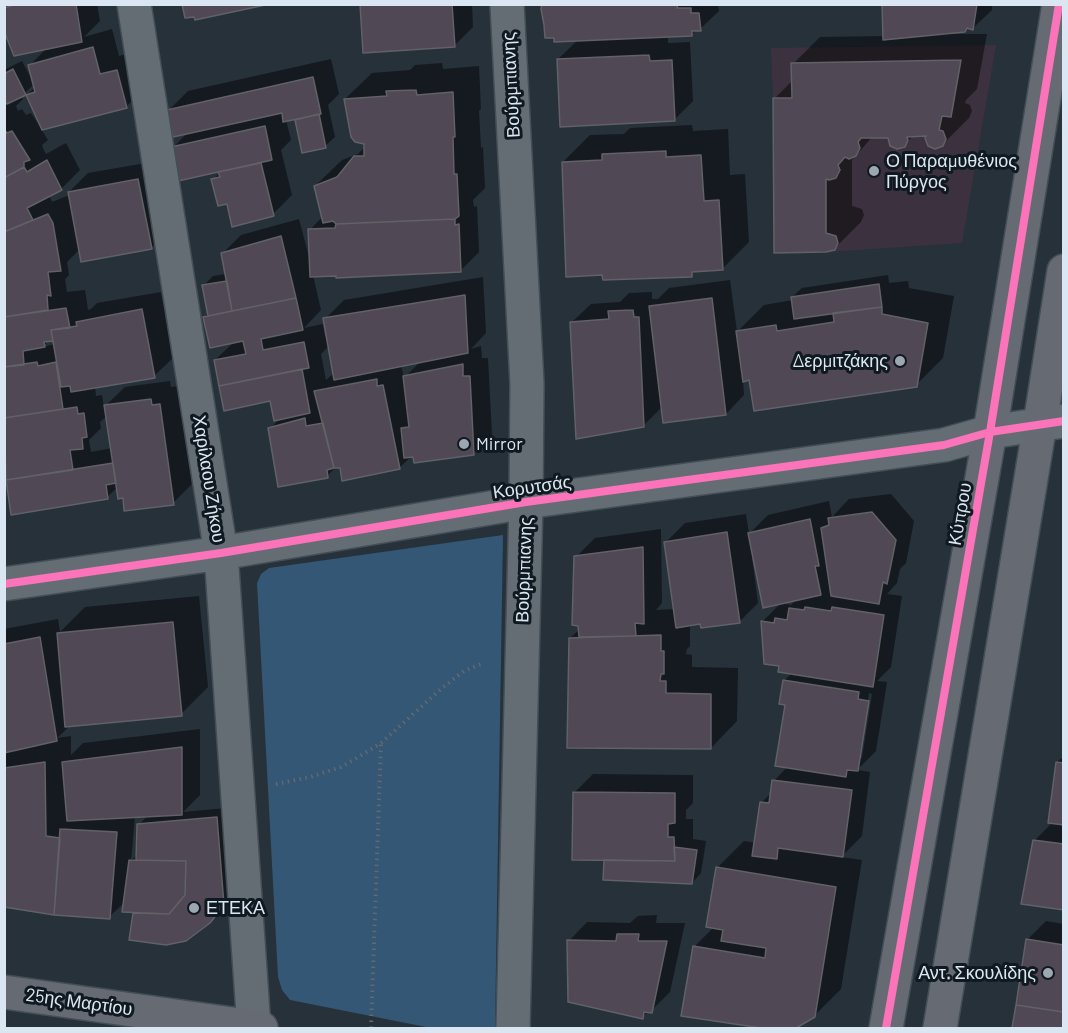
<!DOCTYPE html>
<meta charset="utf-8">
<style>
body{margin:0}
#map{position:relative;width:1068px;height:1033px;overflow:hidden;background:#26313a;font-family:Barlow,sans-serif}
canvas{display:block}
.frame{position:absolute;inset:0;border:6px solid #dae6f1;pointer-events:none}
</style>
<div id="map">
<canvas width="1068" height="1033"></canvas>
<div class="frame"></div>
</div>
<script>
const c = document.querySelector('canvas').getContext('2d');
c.lineJoin = 'round';
function fillPath(path, color) {
  c.fillStyle = color;
  c.fill(path, 'evenodd');
}
function shape(rows) {
  const path = new Path2D();
  for (const r of rows) {
    path.moveTo(r[0], r[1]);
    for (let i = 2; i < r.length; i += 2) path.lineTo(r[i], r[i + 1]);
  }
  return path;
}
function strokePath(path, color, width, dash) {
  c.strokeStyle = color;
  c.lineWidth = width;
  c.lineCap = dash ? 'butt' : 'round';
  c.setLineDash(dash || []);
  c.stroke(path);
}
function drawText(font, color, halo, rows, align = 'center') {
  c.font = font + ' Barlow,sans-serif';
  c.lineWidth = 6;
  c.setLineDash([]);
  c.textBaseline = 'middle';
  c.strokeStyle = halo;
  c.fillStyle = color;
  for (const [text, x, y, turn = 0] of rows) {
    c.save();
    c.translate(x, y);
    c.rotate((+turn || 0) * Math.PI / 180);
    c.textAlign = isNaN(turn) ? turn : align;
    if (halo) c.strokeText(text, 0, 0);
    c.fillText(text, 0, 0);
    c.restore();
  }
}
fillPath(shape([
 [996,45,962,243,826,252,774,253,773,98,771,48]
]), '#3c323f');
fillPath(shape([
 [503,535,495,1028,431,1028,290,1000,282,990,278,977,257,583,261,574,269,568]
]), '#335774');
fillPath(shape([
 [4,4,97,4,100,21,84,37,112,29,119,56,135,52,145,88,126,107,41,129,48,140,42,145,43,148,46,154,66,143,80,170,61,189,49,195,52,202,67,196,72,203,69,192,88,173,157,161,170,229,151,248,80,249,67,262,69,275,65,279,67,292,85,290,88,310,91,309,97,303,161,292,173,358,154,376,95,386,96,396,102,395,104,407,125,387,170,381,171,387,178,386,192,484,173,503,124,497,118,487,107,497,12,513,4,471,4,66,6,69,22,61,32,80,30,65,47,48,4,26],
 [35,83,35,87,27,95,43,127,41,128,31,113,26,115,22,109,18,111,16,106,23,99,21,95,25,93],
 [49,340,54,340,55,344,43,347],
 [108,415,112,448,91,452,89,440,101,428,100,422],
 [361,4,472,4,473,27,454,46],
 [543,4,718,4,719,11,700,29,696,30,692,34,668,35,668,43,690,42,693,101,674,120,558,59,578,40],
 [884,4,992,4,992,10,973,28,968,27,965,31,950,32,950,34,987,34,977,89,966,100,965,103,970,105,972,111,969,118,942,145,928,135,914,135,904,145,889,136,873,136,852,160,852,206,862,209,864,215,861,222,834,249,825,251,775,98,793,80,793,64,820,37,885,36],
 [331,59,339,94,328,105,335,137,325,146,296,120,300,117,286,120,291,140,281,150,292,195,273,214,228,202,213,180,222,170,173,148,188,132,169,110,188,91],
 [442,63,443,69,479,66,481,109,479,111,481,148,483,147,485,188,473,200,474,207,477,206,479,252,460,271,313,275,321,310,304,328,323,324,325,336,328,336,325,319,344,300,483,277,486,333,471,349,481,346,482,358,488,358,492,435,473,454,412,456,399,468,337,466,327,476,270,429,280,418,271,400,215,360,234,342,205,317,209,313,204,285,213,276,226,274,222,254,241,235,299,219,310,261,310,230,323,216,315,186,342,160,358,154,366,146,345,99,372,73,410,70,415,65],
 [329,346,334,373,326,380,321,354],
 [421,361,404,378,401,365],
 [692,125,693,131,728,129,730,175,745,174,749,242,722,269,697,270,691,275,563,162,590,135,624,134,630,128],
 [888,275,889,283,908,281,909,288,954,296,943,358,916,385,751,379,743,381,744,395,726,414,663,406,644,425,572,322,591,304,620,302,629,293,652,292,652,299,658,299,669,288,730,280,737,332,764,305,793,300,792,297,802,288],
 [891,494,914,521,906,563,900,569,897,583,887,594,902,596,891,667,877,681,887,682,876,751,857,770,870,772,862,836,841,857,862,860,841,989,814,1016,793,1028,771,1028,683,1014,694,947,714,927,717,868,744,841,756,843,761,803,772,792,774,781,788,766,787,703,784,681,792,673,780,665,762,622,781,603,791,605,797,599,754,558,752,558,758,603,739,622,701,622,690,624,690,646,687,649,686,654,692,655,692,667,738,668,737,721,711,748,570,638,580,629,576,557,595,538,661,529,662,603,656,610,675,609,666,542,685,523,746,514,749,534,768,515,829,501,832,517,849,499],
 [869,693,872,694,862,758,859,758],
 [199,596,208,687,181,714,71,725,57,738,71,736,71,755,83,743,200,729,200,795,183,812,226,808,232,894,219,912,209,922,134,913,137,911,125,902,109,917,4,905,4,629,58,619,60,632,85,607],
 [148,815,139,825,138,854,131,861,135,816],
 [1064,756,1064,908,1034,841,1053,822,1057,762],
 [593,774,693,775,693,803,686,810,686,819,693,819,693,839,706,841,701,873,692,883,605,859,574,793],
 [657,915,656,923,685,923,670,992,651,1011,649,1011,642,1017,569,941,587,922,630,923,638,916],
 [1046,921,1064,924,1064,1028,1014,1028,1027,940]
]), '#0007');
const building = shape([
 [17,4,76,4,82,42,14,56,4,31,4,8,17,4],
 [182,4,270,4,195,20,194,17,185,18,182,4],
 [360,4,452,4,455,47,363,53,360,4],
 [542,4,678,4,677,8,691,8,691,13,699,13,701,31,692,31,692,36,554,42,554,38,545,38,544,25,541,9,542,4],
 [882,4,977,4,973,30,967,28,965,32,883,40,882,4],
 [93,47,100,74,117,70,127,108,42,130,26,95,35,92,28,65,93,47],
 [649,55,650,61,672,60,675,121,560,127,557,59,649,55],
 [961,60,951,117,942,116,939,130,943,131,946,139,943,146,935,149,928,146,925,138,926,136,907,137,908,140,905,147,897,149,890,146,888,138,861,138,858,142,860,148,856,156,849,159,845,157,838,165,840,170,836,178,829,180,826,179,826,233,836,236,838,243,835,250,826,252,774,253,773,98,792,98,791,63,961,60],
 [13,69,26,95,7,104,4,100,4,74,13,69],
 [313,77,321,114,283,122,282,113,173,137,167,110,313,77],
 [416,90,417,95,453,92,455,137,453,137,454,174,457,174,459,216,455,219,336,224,333,221,323,223,314,186,337,177,354,156,364,156,364,144,355,142,351,137,344,99,387,96,386,91,416,90],
 [319,114,326,148,302,153,295,120,319,114],
 [265,126,272,160,178,181,171,147,265,126],
 [4,129,7,133,12,131,30,160,24,162,24,167,4,178,4,129],
 [666,151,666,157,701,155,704,201,719,200,723,270,692,272,692,277,603,280,602,275,566,277,562,162,602,160,602,154,666,151],
 [47,160,62,190,27,208,33,220,4,232,4,178,24,167,27,172,47,160],
 [261,163,274,216,232,227,227,204,218,206,211,179,220,177,218,172,261,163],
 [138,179,152,249,81,262,68,192,138,179],
 [48,214,53,223,61,271,48,272,51,296,47,295,48,310,4,317,4,232,48,214],
 [455,219,455,225,459,224,461,272,336,278,336,276,310,277,308,229,335,228,336,224,455,219],
 [281,236,296,298,232,311,221,253,281,236],
 [227,281,232,311,208,316,202,285,227,281],
 [879,284,882,307,794,319,791,297,879,284],
 [465,295,468,353,334,380,323,318,465,295],
 [296,298,303,330,261,339,263,350,304,342,309,368,219,386,214,360,246,354,243,341,210,348,203,317,296,298],
 [712,298,726,415,663,423,649,306,712,298],
 [882,307,882,314,928,323,917,387,754,411,749,380,743,382,736,331,776,325,777,331,834,322,833,313,882,307],
 [66,308,70,328,51,330,53,341,44,342,45,347,23,351,24,365,4,367,4,317,66,308],
 [142,309,155,378,71,392,70,386,61,387,51,330,77,326,76,322,142,309],
 [633,310,634,317,639,317,644,427,576,439,570,322,609,319,608,311,633,310],
 [37,362,38,366,56,362,63,409,4,418,4,367,37,362],
 [463,364,463,376,470,376,474,455,414,463,413,457,404,458,401,428,409,427,403,376,463,364],
 [302,369,310,413,274,421,270,401,224,411,219,386,302,369],
 [377,379,377,386,383,385,400,469,342,481,340,468,334,468,314,391,377,379],
 [151,399,152,405,160,404,174,505,124,511,123,498,118,499,104,405,151,399],
 [77,407,78,414,84,413,87,437,82,438,83,449,70,450,73,470,6,480,4,418,77,407],
 [305,418,306,426,323,423,334,468,327,470,328,478,278,487,268,428,305,418],
 [113,463,116,483,106,485,108,499,11,515,6,480,113,463],
 [872,512,896,540,887,584,883,582,879,604,831,596,821,528,829,525,828,518,872,512],
 [810,519,819,566,815,566,821,595,763,608,748,533,810,519],
 [727,532,740,623,701,628,700,624,676,628,664,542,727,532],
 [643,547,644,624,635,623,636,636,579,637,578,626,572,625,574,556,643,547],
 [805,607,831,611,832,607,884,615,873,687,778,672,779,666,764,664,761,621,774,623,775,618,787,620,789,608,804,610,805,607],
 [173,622,182,716,65,727,57,633,173,622],
 [661,635,661,651,664,651,664,674,661,674,660,681,666,681,666,693,711,694,711,749,567,748,569,638,661,635],
 [40,637,57,741,4,753,4,644,40,637],
 [783,680,859,692,858,699,869,701,858,771,847,770,846,777,775,766,785,705,779,704,783,680],
 [182,747,182,815,67,821,62,762,182,747],
 [45,762,46,836,60,838,54,915,4,907,4,768,45,762],
 [1056,762,1064,763,1064,825,1048,823,1056,762],
 [772,780,852,790,843,857,778,848,777,859,752,856,760,802,769,803,772,780],
 [573,792,675,793,675,823,668,824,668,837,674,837,675,861,572,860,573,792],
 [217,817,224,905,210,923,186,941,166,945,129,940,133,913,169,914,185,895,186,861,136,860,137,824,217,817],
 [60,829,117,832,110,919,54,915,60,829],
 [1033,840,1064,844,1064,910,1021,904,1033,840],
 [674,847,697,850,692,884,603,880,604,860,675,861,674,847],
 [129,860,186,861,185,895,169,914,122,912,129,860],
 [716,867,836,887,815,1017,796,1028,761,1028,681,1016,693,946,765,958,766,948,721,941,723,930,706,927,716,867],
 [617,934,639,934,638,941,667,941,652,1013,644,1012,643,1019,568,1002,567,940,616,941,617,934],
 [1026,939,1064,945,1064,1012,1016,1005,1026,939],
 [1016,1005,1064,1012,1064,1028,1012,1028,1016,1005]
]);
fillPath(building, '#504854');
strokePath(building, '#616167', 1.5);
const street = shape([
 [134,4,221,553,254,1028],
 [507,4,527,384,526,502,513,1028],
 [4,584,221,553,526,502,944,445,990,432,1064,421]
]);
const secondary = shape([
 [4,992,261,1028],
 [886,1028,990,432,1059,4],
 [940,1028,1040,424,1064,271]
]);
strokePath(street, '#444e56', 36);
strokePath(secondary, '#444e56', 36);
strokePath(shape([
 [276,784,310,777,341,767,360,756,381,743,441,689,464,671,481,664],
 [371,1028,381,744]
]), '#626970', 4, [1.5, 4.5]);
strokePath(street, '#656d74', 33);
strokePath(secondary, '#666b73', 33);
strokePath(shape([
 [4,584,221,553,526,502,944,445,990,432,1064,421],
 [886,1028,990,432,1059,4]
]), '#fb73b8', 8);
for (const [x, y, r, color] of [
 [874,171,6,"#9ba7b1"],
 [900,361,6,"#9ba7b1"],
 [464,444,6,"#9ba7b1"],
 [194,908,6,"#9ba7b1"],
 [1048,973,6,"#9ba7b1"]
]) {
  const dot = new Path2D();
  dot.arc(x, y, r, 0, 2 * Math.PI);
  c.fillStyle = color;
  c.fill(dot);
  strokePath(dot, '#101920', 2);
}
drawText('18px', '#dae6f1', '#101920', [
 ["Βούρμπιανης",511,85,-93],
 ["Χαρίλαου Ζήκου",209,479,81],
 ["Κορυτσάς",532,487,-8],
 ["Κύπρου",960,514,-80],
 ["Βούρμπιανης",524,570,-88],
 ["25ης Μαρτίου",79,1002,8]
]);
drawText('18px', '#dae6f1', '#101920', [
 ["Ο Παραμυθένιος",886,161],
 ["Πύργος",886,182],
 ["Δερμιτζάκης",888,361,"right"],
 ["Mirror",476,444],
 ["ΕΤΕΚΑ",206,908],
 ["Αντ. Σκουλίδης",1036,973,"right"]
], 'left');
</script>
